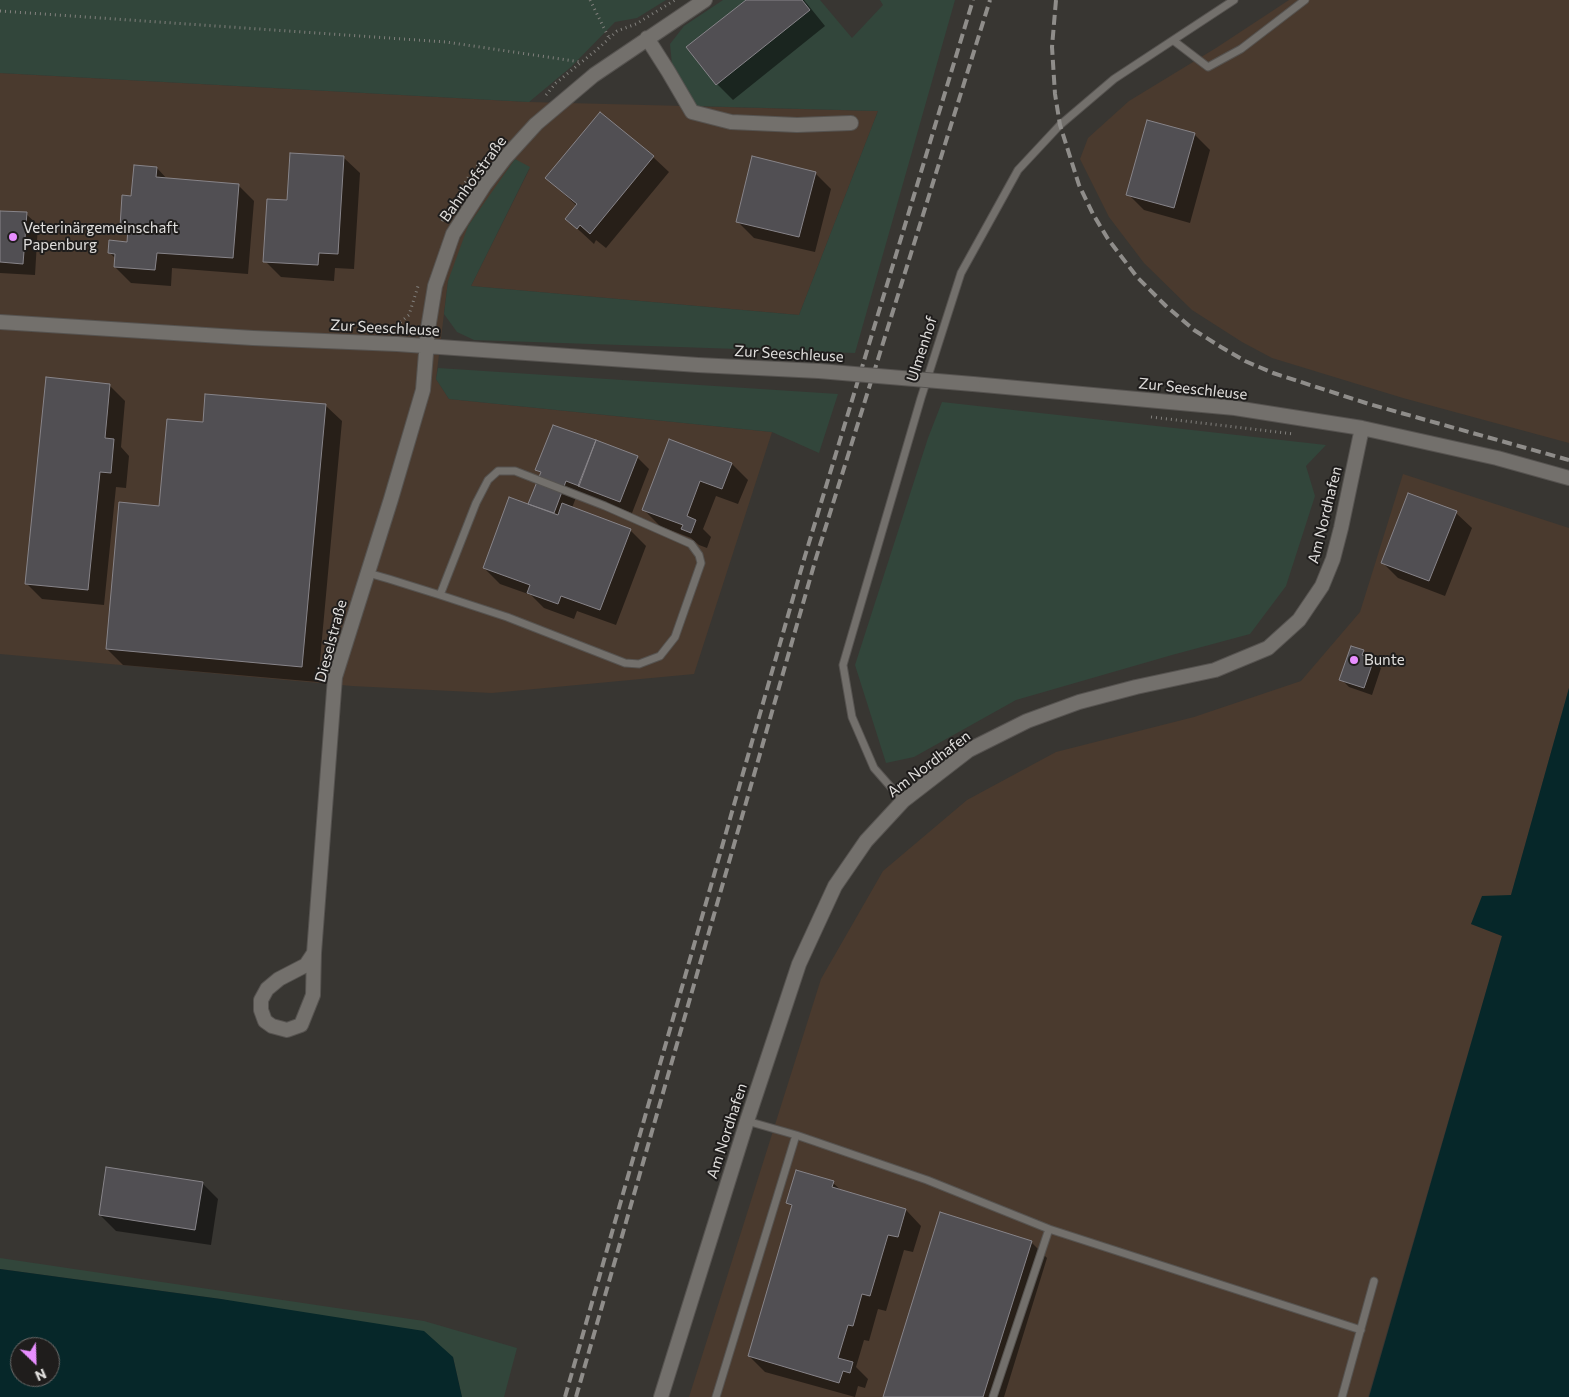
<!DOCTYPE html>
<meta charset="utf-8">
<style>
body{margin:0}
#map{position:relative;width:1569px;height:1397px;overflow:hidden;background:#383632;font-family:Commissioner,sans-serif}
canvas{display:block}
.north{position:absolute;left:10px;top:1337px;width:50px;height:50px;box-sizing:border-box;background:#1f1d1c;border:1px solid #6c6a69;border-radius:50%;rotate:156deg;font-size:14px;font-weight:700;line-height:20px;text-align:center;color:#e0dedc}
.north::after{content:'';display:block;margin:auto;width:18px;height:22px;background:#e88eff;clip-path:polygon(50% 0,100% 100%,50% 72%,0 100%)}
</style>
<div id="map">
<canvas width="1569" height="1397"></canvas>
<div class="north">N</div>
</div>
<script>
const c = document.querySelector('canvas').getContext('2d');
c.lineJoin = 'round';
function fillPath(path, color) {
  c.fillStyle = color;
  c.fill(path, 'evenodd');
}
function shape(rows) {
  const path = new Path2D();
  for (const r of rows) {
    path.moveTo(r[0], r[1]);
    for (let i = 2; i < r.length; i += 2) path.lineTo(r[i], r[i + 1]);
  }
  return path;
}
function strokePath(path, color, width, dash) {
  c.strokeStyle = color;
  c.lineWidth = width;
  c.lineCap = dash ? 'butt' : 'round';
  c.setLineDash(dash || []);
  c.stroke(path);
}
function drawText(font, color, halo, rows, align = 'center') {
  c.font = font + ' Commissioner,sans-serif';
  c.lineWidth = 4;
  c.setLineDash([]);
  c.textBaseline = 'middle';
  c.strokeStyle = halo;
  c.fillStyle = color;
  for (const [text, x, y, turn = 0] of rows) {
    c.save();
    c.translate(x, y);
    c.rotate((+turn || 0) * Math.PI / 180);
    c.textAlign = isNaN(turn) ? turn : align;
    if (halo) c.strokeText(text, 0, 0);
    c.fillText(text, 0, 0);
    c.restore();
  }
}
fillPath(shape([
 [1289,0,1569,0,1569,443,1403,398,1272,358,1242,342,1192,310,1144,263,1109,217,1080,159,1088,138,1129,101,1216,48],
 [0,73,529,102,878,111,799,315,471,286,530,168,448,281,436,379,449,399,772,432,694,674,492,693,352,686,0,654],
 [1403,474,1569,528,1569,688,1511,895,1471,924,1502,936,1368,1397,689,1397,821,979,883,871,967,800,1056,752,1194,717,1301,681,1360,612]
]), '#4a3a2e');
fillPath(shape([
 [0,0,666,0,637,18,615,22,571,67,529,102,0,73],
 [723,0,820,0,852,38,883,5,880,0,955,0,855,353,474,340,457,332,444,314,448,281,468,226,515,159,530,167,471,286,799,315,878,111,692,106,672,65,670,44,684,26],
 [438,368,838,394,819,453,772,432,449,399,436,379],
 [942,402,1326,445,1306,466,1315,496,1286,586,1250,634,1172,655,1016,700,914,757,886,763,855,665,928,438],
 [0,1258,424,1321,517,1348,504,1397,462,1397,453,1357,221,1299,0,1269]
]), '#32463b');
fillPath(shape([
 [1569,688,1569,1397,1369,1397,1502,936,1471,924,1482,896,1511,895],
 [0,1269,221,1299,424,1331,453,1357,462,1397,0,1397],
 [20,1347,50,1347,50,1377,20,1377]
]), '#062729');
fillPath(shape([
 [747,0,804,0,825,26,733,100,717,84],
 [1194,134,1210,150,1190,223,1144,210,1128,194],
 [653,157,669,172,606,248,596,240,594,244,567,219,577,206,547,178],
 [344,158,360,173,354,269,335,268,334,281,281,277,265,261,288,201],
 [157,168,168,180,238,185,254,201,248,274,172,268,171,286,131,283,115,267,116,259,110,253,128,243,129,235,121,227,133,197],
 [815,173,831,189,815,252,754,238,738,222],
 [0,212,26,214,38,225,35,275,0,273],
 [109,385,125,401,121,447,129,456,126,488,116,487,104,605,42,599,26,583],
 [326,406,342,421,318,682,123,665,107,649,160,507,204,424],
 [670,440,732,464,748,480,738,504,716,496,703,529,711,537,707,548,699,545,691,538,660,526,644,510],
 [637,457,649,469,632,513,578,492,572,508,630,530,646,546,616,625,577,611,574,619,544,608,531,595,500,584,484,568,533,507,530,503,542,474,537,470],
 [1456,513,1472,528,1445,596,1398,578,1382,562],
 [1363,651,1381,668,1372,695,1349,687,1341,679],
 [202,1183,218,1199,211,1245,116,1231,100,1215],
 [833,1183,842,1191,906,1210,921,1226,913,1252,904,1250,886,1311,878,1309,869,1341,864,1340,856,1367,868,1379,865,1388,858,1386,855,1397,765,1372,749,1356,793,1208,788,1203],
 [1031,1242,1047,1258,1004,1397,884,1397]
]), '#0007');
const building = shape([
 [746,0,802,0,810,10,716,85,686,47,746,0],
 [600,112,654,156,590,234,580,225,577,229,565,219,577,204,545,178,600,112],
 [1147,120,1195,133,1174,208,1126,195,1147,120],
 [290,153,344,156,338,254,319,253,318,265,263,262,267,199,287,200,290,153],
 [752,156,816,172,799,237,736,222,752,156],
 [134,165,157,167,156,177,239,184,233,258,157,253,155,270,114,267,115,254,108,253,109,240,127,242,128,228,120,227,122,195,131,196,134,165],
 [0,211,27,212,23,264,0,262,0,211],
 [46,377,110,384,105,438,114,439,111,473,100,472,88,590,25,584,46,377],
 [205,394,326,404,302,667,106,649,119,502,159,506,167,419,203,422,205,394],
 [553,425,596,440,579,486,566,481,554,513,528,504,541,472,535,470,553,425],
 [669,439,732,463,722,489,700,481,687,516,696,520,691,533,681,529,683,525,642,510,669,439],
 [596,440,638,456,620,502,578,486,596,440],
 [1408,493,1457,511,1429,581,1381,563,1408,493],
 [509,497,558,515,562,503,631,529,600,610,561,596,558,604,527,593,530,585,483,568,509,497],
 [1351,646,1364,650,1362,655,1374,659,1364,688,1339,680,1351,646],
 [106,1167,203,1182,195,1230,99,1215,106,1167],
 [796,1170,834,1181,832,1187,906,1209,898,1237,888,1235,870,1296,862,1294,853,1326,848,1325,838,1358,853,1362,850,1373,843,1371,839,1383,748,1356,792,1205,786,1203,796,1170],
 [940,1212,1032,1241,983,1397,883,1397,940,1212]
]);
fillPath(building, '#514f53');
strokePath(building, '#878489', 1);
const lane = shape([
 [1174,41,1208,67,1241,49,1305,0],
 [368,573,389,579,440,595,507,617,625,663,639,664,660,656,675,637,701,563,699,555,691,544,605,506,515,471,498,471,488,480,476,503,440,595],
 [903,801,874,768,852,717,843,665,921,398,961,273,1018,170,1060,125,1114,79,1234,0],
 [747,1121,796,1135,927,1180,1049,1229,993,1397],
 [1049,1229,1361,1330],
 [716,1397,796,1135],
 [1342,1397,1374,1281]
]);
const street = shape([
 [647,38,668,71,692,112,731,122,797,125,851,123],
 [0,322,253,338,397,344,698,365,819,371],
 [973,384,1235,408,1362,428,1497,458,1569,478],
 [314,953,306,965,279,979,267,989,261,1000,261,1010,265,1021,272,1026,287,1030,301,1025,313,995,314,953,335,677,391,499,423,390,428,329,435,286,453,234,485,184,505,158,536,124,594,75,705,0],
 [661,1397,747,1121,799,964,835,886,866,841,903,801,969,750,1027,721,1079,702,1136,687,1215,670,1268,648,1299,620,1322,586,1333,559,1341,528,1362,428]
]);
strokePath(lane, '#565350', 9);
strokePath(street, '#565350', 16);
strokePath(shape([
 [590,0,609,38],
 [0,11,446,42,581,62],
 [546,95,556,83,600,47,617,31,636,24,675,0],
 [442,221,472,171,481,162],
 [398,331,398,324,409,315,419,283],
 [1151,417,1294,434]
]), '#82807d', 3, [1, 4]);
strokePath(lane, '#73706c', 7);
strokePath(street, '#73706c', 14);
strokePath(shape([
 [1056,0,1052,47,1055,94,1060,125,1079,185,1093,214,1108,239,1137,277,1166,306,1194,330,1221,347,1245,361,1273,373,1369,404,1569,460],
 [565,1397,805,556,973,0],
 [576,1397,816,558,990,0]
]), '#8f8d8a', 4, [10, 5]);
const streetBridge = shape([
 [819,371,973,384]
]);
strokePath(streetBridge, '#565350', 16, []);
strokePath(streetBridge, '#73706c', 14);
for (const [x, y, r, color] of [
 [13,237,5,"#e88eff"],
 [1354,660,5,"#e88eff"]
]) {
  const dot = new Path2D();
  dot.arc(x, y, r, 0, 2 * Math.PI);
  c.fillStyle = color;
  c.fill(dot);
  strokePath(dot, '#1f1d1c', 2);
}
drawText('15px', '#e0dedc', '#1f1d1c', [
 ["Bahnhofstraße",473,179,-54],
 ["Zur Seeschleuse",385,328,3],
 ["Ulmenhof",922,349,-72],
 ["Zur Seeschleuse",789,354,3],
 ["Zur Seeschleuse",1193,389,6],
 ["Am Nordhafen",1325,515,-76],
 ["Dieselstraße",331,641,-75],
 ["Am Nordhafen",929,764,-37],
 ["Am Nordhafen",727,1131,-72]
]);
drawText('15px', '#e0dedc', '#1f1d1c', [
 ["Veterinärgemeinschaft",23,228],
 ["Papenburg",23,245],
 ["Bunte",1364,660]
], 'left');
</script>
